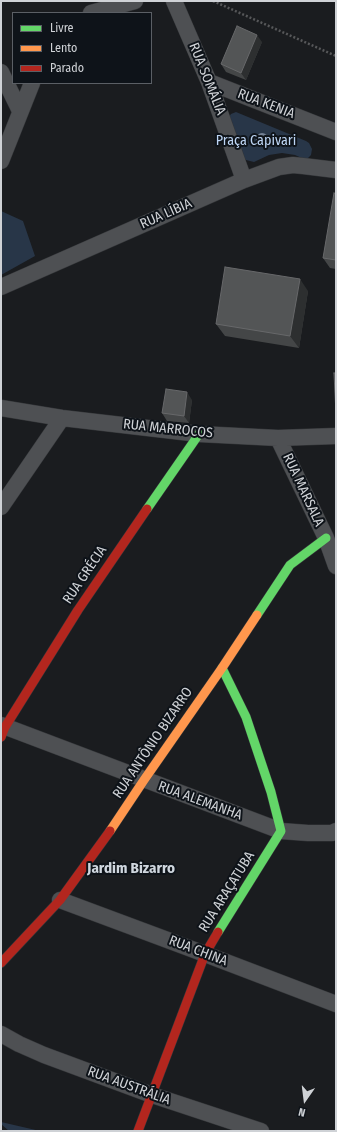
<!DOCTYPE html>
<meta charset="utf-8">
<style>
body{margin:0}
#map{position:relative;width:337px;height:1132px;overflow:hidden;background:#1a1c1f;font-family:"Fira Sans Condensed",sans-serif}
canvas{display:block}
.frame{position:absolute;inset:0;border:2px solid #cfd2d6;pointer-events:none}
.legend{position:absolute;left:12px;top:12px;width:140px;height:72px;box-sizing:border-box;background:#0e1319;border:1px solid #5b5f65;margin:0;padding:5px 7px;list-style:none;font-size:12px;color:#cfd2d6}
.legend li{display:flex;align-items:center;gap:8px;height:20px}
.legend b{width:20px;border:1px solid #5b5f65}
.north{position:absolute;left:285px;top:1080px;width:40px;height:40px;-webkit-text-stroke:3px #0e1319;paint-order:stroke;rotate:194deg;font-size:11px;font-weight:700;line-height:16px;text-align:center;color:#cfd2d6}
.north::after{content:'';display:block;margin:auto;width:14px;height:18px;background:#cfd2d6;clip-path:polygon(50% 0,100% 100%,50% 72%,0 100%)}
</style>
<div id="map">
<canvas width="337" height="1132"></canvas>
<div class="frame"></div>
<ul class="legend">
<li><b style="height:5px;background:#63d668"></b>Livre</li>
<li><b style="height:5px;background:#ff974d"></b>Lento</li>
<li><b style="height:5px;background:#b3261e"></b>Parado</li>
</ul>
<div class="north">N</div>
</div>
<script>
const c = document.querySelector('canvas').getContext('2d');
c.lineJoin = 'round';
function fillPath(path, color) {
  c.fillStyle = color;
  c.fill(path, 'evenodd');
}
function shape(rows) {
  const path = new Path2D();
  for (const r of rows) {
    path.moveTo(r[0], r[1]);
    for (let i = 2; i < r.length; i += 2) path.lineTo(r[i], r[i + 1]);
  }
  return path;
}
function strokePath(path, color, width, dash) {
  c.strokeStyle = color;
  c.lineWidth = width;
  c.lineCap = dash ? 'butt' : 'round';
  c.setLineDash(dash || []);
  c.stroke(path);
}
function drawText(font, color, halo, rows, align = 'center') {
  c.font = font + ' "Fira Sans Condensed",sans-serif';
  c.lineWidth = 4;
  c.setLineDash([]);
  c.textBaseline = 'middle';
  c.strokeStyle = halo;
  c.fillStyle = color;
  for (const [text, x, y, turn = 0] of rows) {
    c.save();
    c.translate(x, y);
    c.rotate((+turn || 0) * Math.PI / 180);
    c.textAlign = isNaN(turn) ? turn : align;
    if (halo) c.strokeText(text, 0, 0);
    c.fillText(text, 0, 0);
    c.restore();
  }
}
fillPath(shape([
 [236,112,306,141,309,143,312,149,311,155,306,160,295,155,282,153,269,155,254,162,246,160,243,158,229,117,231,114],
 [1,211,23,221,35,256,1,275],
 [1,1122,40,1131,9,1131,1,1124]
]), '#283648');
const street = shape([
 [174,1,209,82,244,180],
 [91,13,135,1],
 [1,72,20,111],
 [209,82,336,132],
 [1,161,32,83],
 [1,287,244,180,279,167,293,165,303,166,336,170],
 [1,408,62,418,199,434,278,438,336,436],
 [278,438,326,538,336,566],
 [1,507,62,418],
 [1,725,281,831,308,833,332,833,336,831],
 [60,900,205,954,336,1004],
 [1,1034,19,1044,44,1055,152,1095,261,1131]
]);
const fast = shape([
 [147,509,199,434],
 [257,615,290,565,326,538],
 [218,932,281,831,271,792,246,717,222,668]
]);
const slow = shape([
 [110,831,144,780,222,668,257,615]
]);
const jam = shape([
 [1,737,5,727,78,610,147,509],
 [1,963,60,900,110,831],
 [138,1131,205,954,218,932]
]);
strokePath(street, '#35373a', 17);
strokePath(fast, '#35373a', 10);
strokePath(slow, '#35373a', 10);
strokePath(jam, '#35373a', 10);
strokePath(shape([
 [213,1,336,56]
]), '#565759', 2.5, [2, 2]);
strokePath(street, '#4e5053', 16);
strokePath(fast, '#63d668', 9);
strokePath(slow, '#ff974d', 9);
strokePath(jam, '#b3261e', 9);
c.fillStyle = '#748295';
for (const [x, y] of [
 [262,139]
]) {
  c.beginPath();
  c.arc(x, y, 6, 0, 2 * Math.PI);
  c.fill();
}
fillPath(shape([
 [262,42,246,80,226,72,221,64],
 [336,194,336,269,330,268,323,258],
 [308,291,299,348,225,336,216,324],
 [192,400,189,423,167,421,162,413]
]), '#444647');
fillPath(shape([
 [257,35,262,42,246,80,241,73],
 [300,279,308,291,299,348,290,336],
 [187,392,192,400,189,423,184,416]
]), '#2d2f30');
const building = shape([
 [237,26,257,35,241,73,221,64,237,26],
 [334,193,336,194,336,260,323,258,334,193],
 [225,267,300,279,290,336,216,324,225,267],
 [334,373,336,373,336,414,334,373],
 [166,389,187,392,184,416,162,413,166,389]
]);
fillPath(building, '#535556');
strokePath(building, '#67686a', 1);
drawText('14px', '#cfd2d6', '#0e1319', [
 ["RUA SOMÁLIA",207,79,68],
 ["RUA KENIA",266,104,21],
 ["RUA LÍBIA",166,214,-24],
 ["RUA MARROCOS",168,429,6],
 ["RUA MARSALA",303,490,65],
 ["RUA GRÉCIA",85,575,-56],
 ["RUA ANTÔNIO BIZARRO",153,743,-56],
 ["RUA ALEMANHA",200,801,20],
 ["RUA ARAÇATUBA",227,892,-58],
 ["RUA CHINA",198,951,21],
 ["RUA AUSTRÁLIA",129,1086,20]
]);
drawText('14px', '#bed6f5', '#0e1319', [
 ["Praça Capivari",256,141]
]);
drawText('bold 15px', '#cfd6de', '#0e1319', [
 ["Jardim Bizarro",131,869]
]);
</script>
